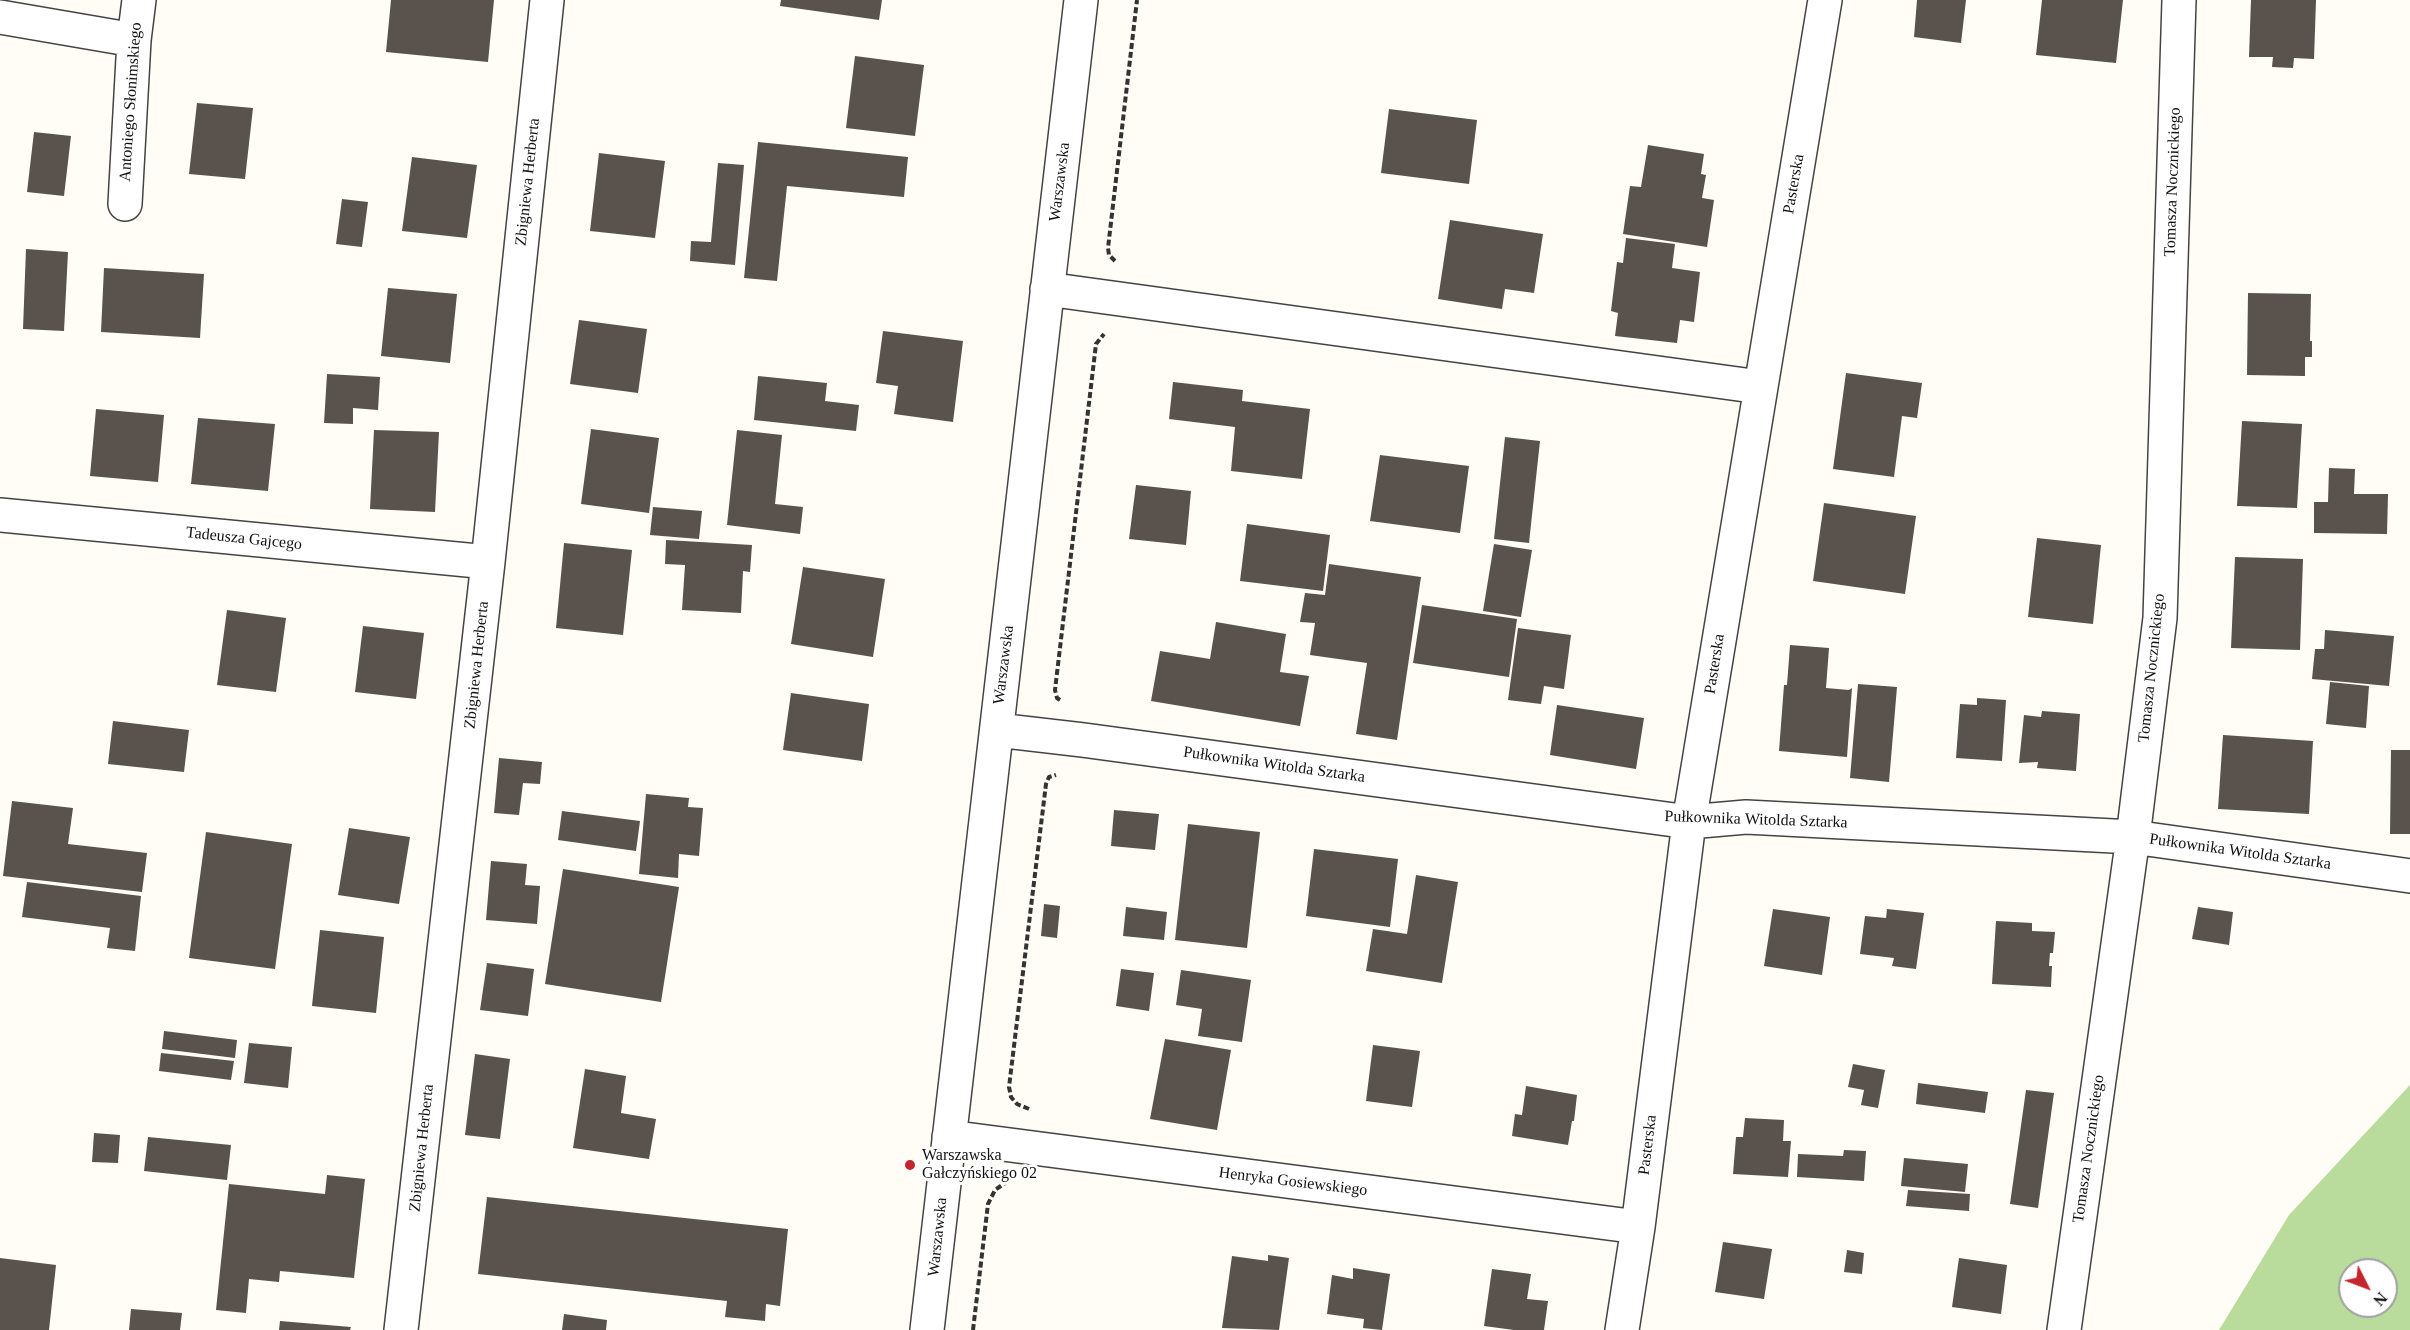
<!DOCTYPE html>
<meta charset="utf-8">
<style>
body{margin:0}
#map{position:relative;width:2410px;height:1330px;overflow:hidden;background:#fffdf5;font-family:"Times New Roman",serif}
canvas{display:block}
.north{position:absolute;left:2338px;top:1258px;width:60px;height:60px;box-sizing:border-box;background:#fff;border:2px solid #a0a0a0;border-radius:50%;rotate:132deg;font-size:16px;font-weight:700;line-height:24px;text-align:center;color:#111}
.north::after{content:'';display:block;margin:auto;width:21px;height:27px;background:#c4262e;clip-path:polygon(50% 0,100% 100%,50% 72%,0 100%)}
</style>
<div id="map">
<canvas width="2410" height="1330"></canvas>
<div class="north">N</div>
</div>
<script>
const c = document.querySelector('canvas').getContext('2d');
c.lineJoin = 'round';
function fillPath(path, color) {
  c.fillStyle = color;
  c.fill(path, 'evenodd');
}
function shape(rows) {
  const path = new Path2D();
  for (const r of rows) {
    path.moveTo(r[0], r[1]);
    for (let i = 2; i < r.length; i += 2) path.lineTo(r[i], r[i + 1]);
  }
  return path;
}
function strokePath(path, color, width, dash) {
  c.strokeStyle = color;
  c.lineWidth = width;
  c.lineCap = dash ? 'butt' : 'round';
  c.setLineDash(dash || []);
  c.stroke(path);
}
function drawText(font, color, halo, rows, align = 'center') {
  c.font = font + ' "Times New Roman",serif';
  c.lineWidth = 6;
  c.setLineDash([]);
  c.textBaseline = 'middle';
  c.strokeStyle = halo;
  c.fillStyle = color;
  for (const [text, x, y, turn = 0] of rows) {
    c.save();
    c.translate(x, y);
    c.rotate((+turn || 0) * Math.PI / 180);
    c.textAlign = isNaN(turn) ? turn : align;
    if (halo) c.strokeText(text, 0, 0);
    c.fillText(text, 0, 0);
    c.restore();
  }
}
fillPath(shape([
 [2410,1085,2410,1330,2219,1330,2289,1215],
 [2350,1270,2386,1270,2386,1306,2350,1306]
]), '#b9dc9c');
fillPath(shape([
 [391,0,494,0,488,62,386,52],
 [781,0,882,0,879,20,780,6],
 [1917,0,1966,0,1961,43,1914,37],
 [2042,0,2123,0,2116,63,2036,55],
 [2251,0,2316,0,2314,59,2294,58,2293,68,2272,67,2273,57,2249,57],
 [855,56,924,65,915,136,846,128],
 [197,103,253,108,245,179,189,174],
 [1389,109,1477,120,1469,184,1381,173],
 [34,132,71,136,64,196,27,192],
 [758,142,908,157,904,197,787,186,777,281,744,278],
 [1648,145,1704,154,1701,174,1706,175,1702,198,1714,200,1707,247,1623,234,1630,186,1641,187],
 [599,153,665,161,655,238,590,231],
 [412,157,477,165,467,238,402,231],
 [718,163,744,165,735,265,690,261,691,241,711,242],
 [342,199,368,202,362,247,336,244],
 [1450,220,1543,234,1534,293,1505,289,1502,309,1438,299],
 [1626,238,1675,244,1672,268,1700,272,1694,322,1680,320,1677,343,1615,336,1618,313,1611,311,1617,262,1623,263],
 [26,249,68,252,64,331,23,329],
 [104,268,204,274,200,338,101,332],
 [388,288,457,294,450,363,381,356],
 [2248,293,2311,294,2310,341,2312,341,2312,357,2305,357,2305,376,2247,375],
 [579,320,647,329,638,393,570,384],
 [883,331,963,341,953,422,894,414,898,386,876,383],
 [1846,373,1922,383,1917,418,1902,416,1894,477,1833,469],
 [327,374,380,377,378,410,353,408,353,424,324,423],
 [758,376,827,383,825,401,859,405,856,431,754,420],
 [1173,382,1243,390,1242,401,1310,409,1302,479,1231,471,1235,427,1169,419],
 [96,409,164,415,158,482,90,476],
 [198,418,275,424,268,491,191,484],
 [2242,421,2302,424,2297,508,2237,506],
 [591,429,659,438,649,513,581,504],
 [374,430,439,432,435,512,370,509],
 [737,430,782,435,775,504,803,507,800,534,727,525],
 [1505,437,1540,441,1529,543,1494,539],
 [1380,455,1469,466,1460,533,1370,521],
 [2329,468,2355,469,2354,494,2388,494,2387,534,2314,533,2314,502,2328,502],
 [1136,485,1191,491,1186,545,1129,539],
 [1824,503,1916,516,1905,594,1813,581],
 [653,507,702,511,699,539,650,535],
 [1247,524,1330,535,1323,591,1240,581],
 [2037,538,2101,545,2093,624,2028,617],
 [666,540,752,545,750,572,743,571,741,613,682,610,685,565,665,564],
 [564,543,632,550,623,635,556,628],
 [1494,544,1532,550,1521,617,1483,611],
 [2235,557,2303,559,2300,650,2231,648],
 [1329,564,1421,577,1397,740,1356,734,1367,663,1310,655,1315,623,1300,622,1305,593,1325,595],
 [803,567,885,579,873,657,791,644],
 [1422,605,1517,619,1509,677,1413,663],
 [227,610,286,618,276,692,217,685],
 [1216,622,1286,634,1280,672,1309,676,1300,726,1151,701,1160,651,1210,659],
 [363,626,424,633,416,699,355,692],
 [1518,628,1571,635,1564,689,1544,686,1541,704,1508,700],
 [2325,630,2394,636,2389,686,2312,679,2315,649,2324,649],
 [1790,645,1829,648,1826,688,1849,690,1852,688,1847,757,1779,751,1784,685,1787,685],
 [2330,682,2369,686,2366,728,2326,724],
 [1858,684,1897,687,1889,782,1850,778],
 [791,693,869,704,862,761,783,750],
 [1977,698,2006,700,2002,761,1956,758,1960,704,1977,705],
 [1557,705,1644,718,1636,769,1550,755],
 [2042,711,2080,714,2076,771,2037,768,2038,762,2019,763,2024,715,2041,717],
 [113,721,189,730,184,772,108,764],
 [2223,735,2313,741,2309,814,2218,809],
 [2391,750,2410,750,2410,834,2390,834],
 [499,758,542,762,540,784,523,783,519,815,494,813],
 [646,794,689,798,688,807,703,808,699,856,679,854,678,878,639,874],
 [12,801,73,808,68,844,147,853,142,892,3,876],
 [1114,810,1159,814,1155,850,1111,846],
 [562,811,640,821,636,851,558,840],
 [1188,824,1260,832,1247,948,1175,940],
 [349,828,410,837,399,904,338,895],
 [206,832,292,844,275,969,189,958],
 [1314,849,1398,859,1390,927,1306,916],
 [491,861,527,864,525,885,540,886,537,924,486,920],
 [563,869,679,887,661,1002,545,984],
 [1416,875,1458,882,1442,983,1366,971,1373,929,1407,934],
 [27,882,141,896,135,951,107,948,110,928,22,917],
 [1044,904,1060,906,1057,938,1041,936],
 [1126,907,1167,912,1164,940,1123,936],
 [2198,907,2233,912,2229,945,2192,939],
 [1773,909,1830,917,1822,975,1764,966],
 [1887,909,1924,913,1916,969,1892,966,1894,958,1860,954,1865,916,1886,918],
 [1996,921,2032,923,2032,931,2055,932,2053,953,2050,953,2049,966,2052,966,2051,987,1992,984],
 [320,930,384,937,376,1013,312,1006],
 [487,963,534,969,528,1016,480,1010],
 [1121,969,1154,973,1149,1011,1116,1006],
 [1181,970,1251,980,1242,1042,1198,1036,1202,1009,1176,1005],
 [164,1031,237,1040,235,1058,162,1049],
 [1165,1039,1231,1050,1217,1130,1150,1119],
 [249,1043,292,1047,288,1088,244,1083],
 [1373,1045,1420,1051,1412,1107,1366,1101],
 [161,1053,234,1061,231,1080,159,1071],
 [475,1054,510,1059,500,1139,465,1135],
 [1853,1064,1885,1070,1878,1108,1861,1105,1864,1090,1848,1087],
 [585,1069,626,1076,621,1113,656,1119,649,1159,573,1148],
 [1918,1083,1988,1092,1985,1113,1916,1104],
 [1526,1086,1577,1095,1574,1121,1572,1121,1568,1145,1512,1136,1515,1114,1522,1115],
 [2026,1090,2054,1093,2038,1208,2010,1204],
 [1745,1118,1784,1120,1783,1141,1791,1141,1788,1177,1733,1174,1736,1137,1743,1137],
 [94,1133,120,1135,118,1163,92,1162],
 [148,1137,231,1145,227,1180,144,1171],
 [1844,1150,1866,1151,1864,1181,1797,1177,1798,1154,1843,1156],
 [1904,1158,1968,1164,1965,1192,1901,1186],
 [327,1175,365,1179,354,1278,280,1271,279,1282,249,1279,246,1313,216,1310,229,1184,325,1194],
 [1908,1190,1970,1194,1969,1211,1906,1206],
 [487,1197,788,1229,780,1306,766,1304,765,1321,725,1317,727,1301,478,1274],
 [1723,1242,1772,1249,1764,1299,1715,1292],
 [1847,1250,1864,1253,1862,1274,1844,1272],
 [1268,1255,1289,1258,1279,1330,1222,1328,1232,1256,1268,1261],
 [0,1258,56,1265,49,1330,0,1330],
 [1959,1258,2007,1265,2001,1314,1952,1307],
 [1353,1268,1390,1274,1382,1330,1363,1328,1364,1319,1327,1314,1332,1275,1353,1279],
 [1492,1269,1531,1274,1527,1299,1548,1301,1544,1330,1514,1330,1484,1326],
 [131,1309,182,1313,180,1330,129,1330],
 [564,1314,607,1320,606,1330,562,1330],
 [280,1321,351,1327,350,1330,279,1330]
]), '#5a524d');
const minor = shape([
 [0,17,134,40],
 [125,204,134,40,139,0],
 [1047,289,1760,387],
 [0,515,488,562],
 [997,730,1083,740,1689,822,1746,817,2133,837,2410,876],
 [949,1137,1638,1227],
 [401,1330,488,562,547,0],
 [927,1330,1081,0],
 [1622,1330,1638,1227,1689,822,1825,0],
 [2064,1330,2133,837,2160,618,2179,0]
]);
strokePath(minor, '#444', 36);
strokePath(shape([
 [1115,261,1109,255,1108,248,1137,0],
 [1060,700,1057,698,1055,690,1096,344,1104,334],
 [1029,1109,1017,1104,1011,1097,1009,1087,1046,784,1049,777,1056,775],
 [973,1330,988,1204,995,1190,1008,1181]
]), '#333', 4, [6, 3]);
strokePath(minor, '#fff', 33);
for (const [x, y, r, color] of [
 [910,1165,6,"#c4262e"]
]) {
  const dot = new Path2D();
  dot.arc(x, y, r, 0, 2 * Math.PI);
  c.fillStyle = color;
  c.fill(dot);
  strokePath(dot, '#fff', 2);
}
drawText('16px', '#111', '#fff', [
 ["Antoniego Słonimskiego",131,102,-86],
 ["Zbigniewa Herberta",528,182,-84],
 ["Warszawska",1060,182,-83],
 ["Tomasza Nocznickiego",2173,182,-88],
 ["Pasterska",1794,184,-80],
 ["Tadeusza Gajcego",244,539,6],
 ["Pasterska",1715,664,-81],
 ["Zbigniewa Herberta",477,665,-84],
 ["Warszawska",1004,665,-83],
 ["Tomasza Nocznickiego",2152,668,-84],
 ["Pułkownika Witolda Sztarka",1274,765,8],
 ["Pułkownika Witolda Sztarka",1756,820,2],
 ["Pułkownika Witolda Sztarka",2240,852,8],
 ["Pasterska",1648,1145,-83],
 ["Zbigniewa Herberta",422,1148,-84],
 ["Tomasza Nocznickiego",2089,1149,-82],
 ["Henryka Gosiewskiego",1293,1182,7],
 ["Warszawska",938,1237,-84]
]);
drawText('16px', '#111', '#fff', [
 ["Warszawska",922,1156],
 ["Gałczyńskiego 02",922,1174]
], 'left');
</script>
